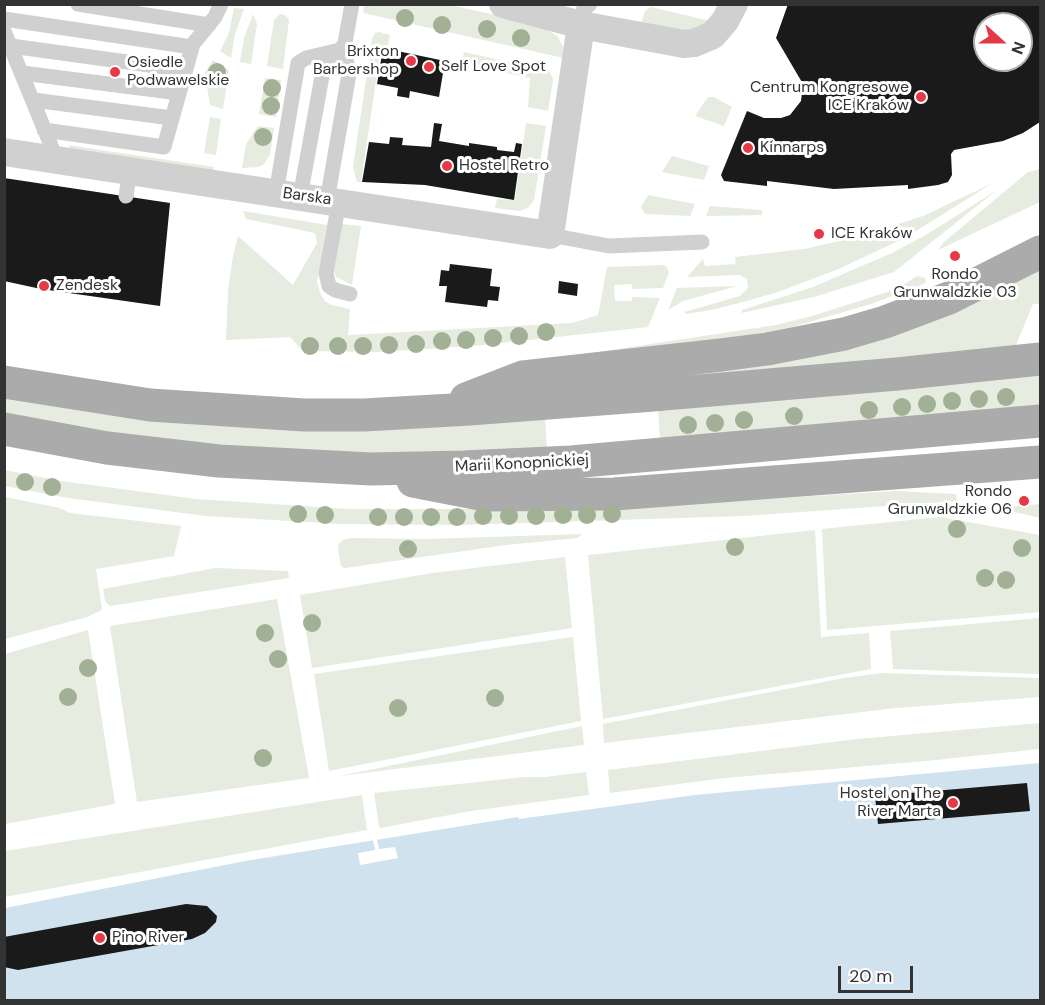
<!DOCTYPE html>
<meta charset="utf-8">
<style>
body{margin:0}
#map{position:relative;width:1045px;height:1005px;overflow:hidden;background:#fff;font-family:"DM Sans",sans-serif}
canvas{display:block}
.frame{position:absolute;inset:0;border:6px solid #333;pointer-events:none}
.north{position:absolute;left:973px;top:12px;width:60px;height:60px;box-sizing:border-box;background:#fff;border:2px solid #adadad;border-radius:50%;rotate:111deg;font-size:16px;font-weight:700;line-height:24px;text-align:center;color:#333}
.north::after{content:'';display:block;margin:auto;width:21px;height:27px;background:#e63946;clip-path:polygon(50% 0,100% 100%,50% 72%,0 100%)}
.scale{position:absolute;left:838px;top:966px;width:75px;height:27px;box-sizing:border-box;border:3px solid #333;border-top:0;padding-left:8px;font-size:18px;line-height:21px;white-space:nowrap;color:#333;-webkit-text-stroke:4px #fff;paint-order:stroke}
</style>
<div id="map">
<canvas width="1045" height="1005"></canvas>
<div class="frame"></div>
<div class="north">N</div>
<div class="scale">20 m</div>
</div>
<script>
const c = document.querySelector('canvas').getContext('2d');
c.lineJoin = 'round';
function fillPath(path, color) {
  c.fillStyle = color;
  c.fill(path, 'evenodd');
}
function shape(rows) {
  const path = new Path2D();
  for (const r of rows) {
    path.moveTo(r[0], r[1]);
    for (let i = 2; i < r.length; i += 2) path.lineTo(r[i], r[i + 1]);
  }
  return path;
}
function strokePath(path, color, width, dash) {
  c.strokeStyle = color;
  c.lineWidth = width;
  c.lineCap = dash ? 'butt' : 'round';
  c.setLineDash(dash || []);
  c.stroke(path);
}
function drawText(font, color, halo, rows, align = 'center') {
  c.font = font + ' "DM Sans",sans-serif';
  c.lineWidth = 6;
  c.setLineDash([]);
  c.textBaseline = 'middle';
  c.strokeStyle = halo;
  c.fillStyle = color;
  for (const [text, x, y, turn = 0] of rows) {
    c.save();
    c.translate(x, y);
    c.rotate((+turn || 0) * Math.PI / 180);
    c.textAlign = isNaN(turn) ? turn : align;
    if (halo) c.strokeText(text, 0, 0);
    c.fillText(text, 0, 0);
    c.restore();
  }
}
fillPath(shape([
 [364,5,450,5,541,25,558,37,563,47,564,58,363,13],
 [651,7,710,21,687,32,641,24,645,11],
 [234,8,244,9,235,34,231,58,220,51,229,33],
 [253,14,257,24,251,64,240,62,244,38],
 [280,14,285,15,289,20,283,69,267,66,274,20],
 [379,32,390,35,387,48,381,47,361,182,357,182,353,167,372,39,375,33],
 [464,52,549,71,553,79,548,111,528,107,530,78,462,63],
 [213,60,229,70,223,109,210,105,205,73],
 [265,78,281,80,276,117,259,114],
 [708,97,714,97,732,107,724,126,695,116],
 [210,117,221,119,216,155,204,153],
 [526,123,546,126,534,200,529,207,520,211,495,208,497,199,515,200],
 [258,126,274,128,270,154,264,164,259,167,242,168,246,144],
 [68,145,214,167,214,171,71,150],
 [672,156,709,166,704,180,662,172],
 [1040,169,1040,202,938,250,944,242,1028,172],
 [991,184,905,238,836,270,778,292,743,302,711,310,686,314,684,312,740,296,748,288,747,279,740,275,687,277,703,259,705,266,736,264,735,257,804,249,861,236,923,216],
 [997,190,894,272,814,297,742,313,742,310,813,287,892,253,929,233],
 [648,195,695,204,690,216,645,214,641,207],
 [710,206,762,210,762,215,706,216],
 [243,211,327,225,317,282,320,293,325,301,331,305,350,309,348,335,572,323,598,315,607,267,663,265,666,266,669,272,663,288,632,289,632,284,614,285,615,301,632,301,632,297,660,298,648,327,474,346,378,352,303,351,290,337,226,340,228,291,233,256,238,236,293,285,317,243,315,233,246,219],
 [342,224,361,226,352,285,336,277,334,270],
 [1040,266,1040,304,1033,304,1016,345,1005,350,675,379,674,374],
 [917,276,925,278,926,283,871,304,792,327,715,342,585,354,776,325,812,316,897,289],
 [737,286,683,301,668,310,677,288],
 [1040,375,1040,409,660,440,658,410],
 [4,398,131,417,545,417,547,450,424,456,211,448,5,416],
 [4,470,61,481,196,499,348,509,482,509,716,502,896,491,956,494,957,501,744,516,459,525,341,524,206,516,68,498,5,486],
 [5,497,60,508,70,513,181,526,174,556,96,569,102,610,87,617,5,639],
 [1040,504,1040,518,997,508],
 [940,517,1040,535,1040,612,827,630,822,529],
 [815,530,821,637,869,633,871,669,603,719,588,555],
 [582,534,578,538,506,545,345,568,341,567,338,549,339,544,343,540,350,538,427,539],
 [565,557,572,628,312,668,300,595,433,573],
 [215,568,288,571,289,578,110,606,105,601,103,589],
 [277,599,309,778,137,802,110,626],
 [1040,618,1040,674,893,669,890,631],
 [88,630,115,804,5,824,5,654],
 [573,637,581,721,329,771,314,674],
 [882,673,1040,678,1040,697,896,708,604,743,603,724,844,678],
 [1040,723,1040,749,926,761,725,778,610,793,608,770,857,739],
 [582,726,584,745,340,776],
 [586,772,589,795,471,811,380,828,379,826,374,793,525,777,545,777],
 [362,795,367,830,5,897,5,851]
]), '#e6ecdf');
fillPath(shape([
 [1040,763,1040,1000,5,1000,5,908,245,861,518,817,519,819,695,795]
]), '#cfe2ee');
fillPath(shape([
 [373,840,377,840,379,849,395,847,398,858,360,865,358,853,375,850]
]), '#fff');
fillPath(shape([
 [788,4,1040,4,1040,122,1023,133,1003,141,954,150,951,154,952,175,948,182,938,185,908,189,908,185,834,189,767,181,767,186,724,181,721,175,747,111,764,118,781,118,790,115,801,101,803,84,776,38],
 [985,24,1021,24,1021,60,985,60],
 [383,48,445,61,439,97,410,91,409,98,397,96,398,88,377,84],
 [434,123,442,124,439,141,469,146,469,143,497,147,497,150,514,152,516,143,522,144,514,200,425,185,362,182,369,142,389,144,390,137,403,138,402,145,431,147],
 [4,178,170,203,160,306,41,289,4,281],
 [450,264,492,269,490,286,500,287,498,301,488,300,487,307,445,302,447,286,439,286,441,270,449,271],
 [559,281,578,284,577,296,558,293],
 [1027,783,1030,811,878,824,875,796],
 [186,904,207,906,217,916,216,922,205,933,192,939,18,970,4,967,4,937]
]), '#1a1a1a');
strokePath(shape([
 [78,4,209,25],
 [4,19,192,47],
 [581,25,583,10,590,4],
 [4,31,57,160],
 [11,46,185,70],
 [22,73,179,93],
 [33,100,172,118],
 [44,130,164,147,193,44,215,17,221,4],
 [276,193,298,63,306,58,340,50,344,45],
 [126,196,130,171],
 [300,197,323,71,342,50],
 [327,201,349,74,344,48,352,4],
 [339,202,326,273,329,286,335,290,350,294],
 [550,235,609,246,702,242]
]), '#d0d0d0', 15);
strokePath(shape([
 [503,4,581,25,684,44,694,43,713,35,725,21,734,4],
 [4,152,550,235,581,25]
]), '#d0d0d0', 28);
strokePath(shape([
 [4,382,150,405,304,415,364,415,470,409,653,395,897,374,1040,359],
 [466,399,523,377,721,355,767,349,844,334,885,322,949,298,1040,252],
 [4,429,107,448,219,461,371,469,464,467,571,462,1040,421],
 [413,481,485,495,614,494,1040,462]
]), '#ababab', 33);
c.fillStyle = '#a2b095';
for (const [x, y] of [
 [405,18],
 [442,25],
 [487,29],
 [521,38],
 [217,72],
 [272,88],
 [271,106],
 [263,137],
 [546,332],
 [519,336],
 [493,338],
 [466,340],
 [442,341],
 [416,344],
 [389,345],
 [310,346],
 [338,346],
 [363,346],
 [1006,397],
 [979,399],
 [952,401],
 [927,404],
 [902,407],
 [869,410],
 [794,416],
 [744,420],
 [715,423],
 [688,425],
 [25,482],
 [52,487],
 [298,514],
 [612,514],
 [325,515],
 [563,515],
 [587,515],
 [483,516],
 [509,516],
 [536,516],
 [378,517],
 [404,517],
 [431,517],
 [457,517],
 [957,529],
 [735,547],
 [1022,548],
 [408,549],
 [985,578],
 [1006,580],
 [312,623],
 [265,633],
 [278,659],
 [88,668],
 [68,697],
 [495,698],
 [398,708],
 [263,758]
]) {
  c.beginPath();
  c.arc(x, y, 9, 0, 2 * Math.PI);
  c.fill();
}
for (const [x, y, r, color] of [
 [411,61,6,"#e63946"],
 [429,67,6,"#e63946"],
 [115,72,6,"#e63946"],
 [921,97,6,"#e63946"],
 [748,148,6,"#e63946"],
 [447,166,6,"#e63946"],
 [819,234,6,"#e63946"],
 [955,256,6,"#e63946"],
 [44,286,6,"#e63946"],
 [1024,501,6,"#e63946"],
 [953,803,6,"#e63946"],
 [100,938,6,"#e63946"]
]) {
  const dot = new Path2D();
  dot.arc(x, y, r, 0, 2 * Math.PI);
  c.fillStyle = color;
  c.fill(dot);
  strokePath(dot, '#fff', 2);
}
drawText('16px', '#333', '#fff', [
 ["Brixton",399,52,"right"],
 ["Barbershop",399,70,"right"],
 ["Osiedle",127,63],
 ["Podwawelskie",127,81],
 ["Self Love Spot",441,67],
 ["Centrum Kongresowe",909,88,"right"],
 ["ICE Kraków",909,106,"right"],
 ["Kinnarps",760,148],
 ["Hostel Retro",459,166],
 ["ICE Kraków",831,234],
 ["Rondo",955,275,"center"],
 ["Grunwaldzkie 03",955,293,"center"],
 ["Zendesk",56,286],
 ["Rondo",1012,492,"right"],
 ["Grunwaldzkie 06",1012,510,"right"],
 ["Hostel on The",941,794,"right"],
 ["River Marta",941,812,"right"],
 ["Pino River",112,938]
], 'left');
drawText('16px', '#333', '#fff', [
 ["Barska",307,197,8],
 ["Marii Konopnickiej",522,464,-3]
]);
</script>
